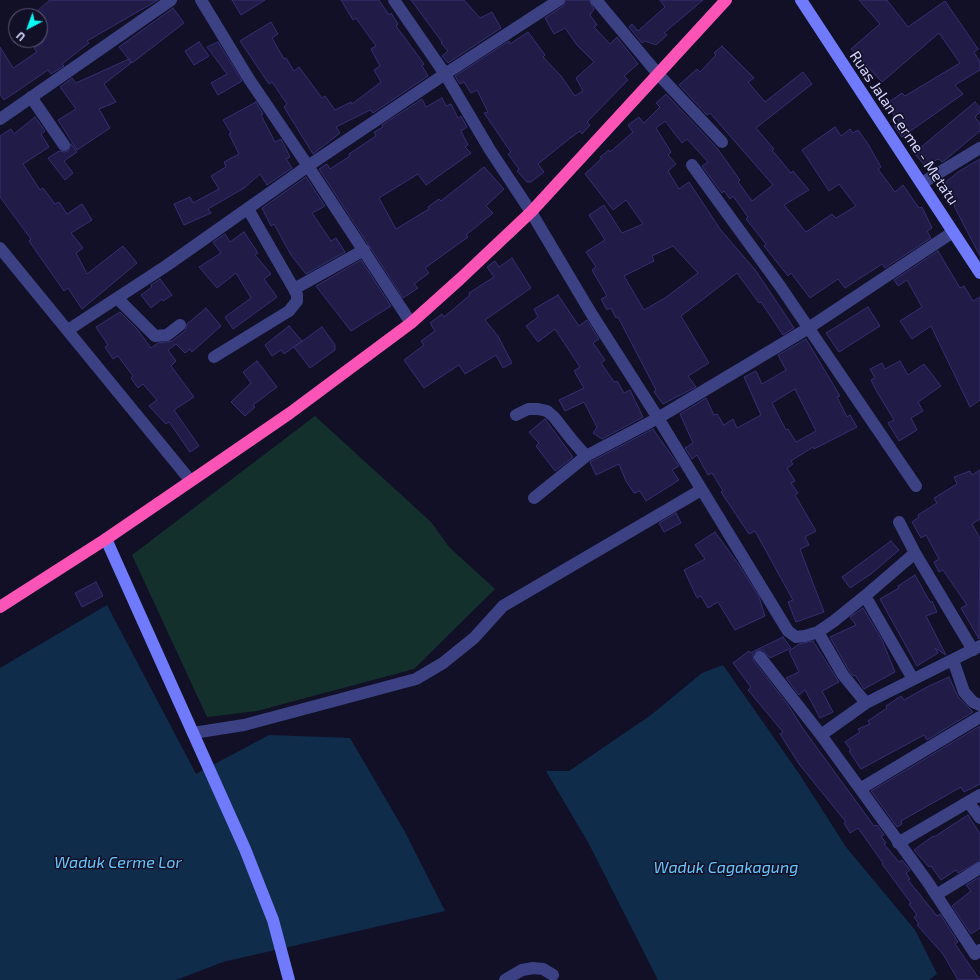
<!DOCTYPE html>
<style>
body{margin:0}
#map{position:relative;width:980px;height:980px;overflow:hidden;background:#111027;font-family:"Exo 2",sans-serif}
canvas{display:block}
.north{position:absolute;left:8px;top:8px;width:40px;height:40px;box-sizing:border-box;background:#111027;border:1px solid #605f7d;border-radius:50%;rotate:221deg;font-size:11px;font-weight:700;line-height:16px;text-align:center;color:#d6d6fe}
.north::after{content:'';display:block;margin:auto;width:14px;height:18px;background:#06faf8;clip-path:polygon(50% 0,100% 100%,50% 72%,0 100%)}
</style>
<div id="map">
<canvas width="980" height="980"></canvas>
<div class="north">U</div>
</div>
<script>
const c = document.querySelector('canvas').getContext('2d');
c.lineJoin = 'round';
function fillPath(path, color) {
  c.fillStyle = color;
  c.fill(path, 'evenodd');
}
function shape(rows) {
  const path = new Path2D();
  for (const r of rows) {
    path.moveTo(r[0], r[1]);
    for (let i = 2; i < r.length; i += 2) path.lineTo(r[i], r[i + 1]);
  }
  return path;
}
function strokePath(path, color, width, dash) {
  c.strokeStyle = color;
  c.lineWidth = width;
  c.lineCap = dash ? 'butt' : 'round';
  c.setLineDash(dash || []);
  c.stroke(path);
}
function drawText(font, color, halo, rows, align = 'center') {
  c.font = font + ' "Exo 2",sans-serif';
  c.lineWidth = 3;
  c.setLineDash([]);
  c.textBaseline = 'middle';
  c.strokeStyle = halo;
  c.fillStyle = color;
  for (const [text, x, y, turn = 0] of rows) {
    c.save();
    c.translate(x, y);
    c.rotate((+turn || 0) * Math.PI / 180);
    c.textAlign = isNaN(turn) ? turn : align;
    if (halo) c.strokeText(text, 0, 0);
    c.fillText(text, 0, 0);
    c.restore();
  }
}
fillPath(shape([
 [315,416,431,522,449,547,495,589,414,669,257,711,207,717,132,555]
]), '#13302c');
fillPath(shape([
 [107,605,196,774,269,735,350,738,405,832,445,911,223,962,176,980,0,980,0,668],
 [723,665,800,775,846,847,915,930,937,974,929,980,658,980,589,844,546,771,569,771,651,715,702,673]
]), '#0f2c4b');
const building = shape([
 [50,0,158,0,87,41,89,43,62,64,64,66,51,74,48,70,4,100,0,94,0,47,13,68,37,52,34,48,44,41,40,35,40,16,31,16,50,0],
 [232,0,265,0,241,15,232,0],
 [341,0,379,0,389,15,391,13,398,24,396,26,424,64,422,66,428,76,373,113,370,110,336,127,340,133,313,154,284,107,287,104,272,82,269,84,267,81,240,41,271,22,278,34,272,38,284,59,286,58,294,71,299,67,322,98,325,96,335,110,351,102,352,104,381,82,374,70,380,66,371,49,376,46,356,18,353,20,341,0],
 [411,0,464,0,480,18,492,12,501,28,448,63,442,56,448,51,441,43,442,42,411,0],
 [566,0,589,0,594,9,590,15,597,25,594,27,610,44,617,37,638,64,624,76,628,80,587,122,590,125,582,134,580,131,569,139,538,164,544,172,531,182,527,182,517,171,519,169,508,154,511,152,508,148,484,113,488,112,477,90,471,93,464,82,460,84,455,76,509,41,510,44,528,32,545,55,543,57,561,76,575,96,583,91,576,78,594,62,577,45,565,28,554,34,545,18,563,6,566,0],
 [660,0,703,0,664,33,667,35,656,45,645,41,642,43,629,27,632,24,638,31,665,7,660,0],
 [859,0,887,0,908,27,945,1,978,49,974,52,980,62,980,70,955,85,963,94,902,137,894,126,899,122,886,104,902,93,905,96,960,63,939,33,882,82,851,49,880,24,859,0],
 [173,8,184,23,132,63,119,47,173,8],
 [199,42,209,56,194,65,185,51,199,42],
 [218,42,242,81,218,95,211,83,227,74,207,47,218,42],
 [722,46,754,78,748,82,765,102,803,72,812,84,756,128,774,149,772,150,791,173,793,171,809,190,784,205,806,232,832,214,836,218,856,206,839,184,829,191,802,150,835,127,841,136,850,129,853,133,858,130,868,144,881,167,878,169,895,192,903,185,919,208,922,207,932,228,927,231,931,238,885,268,882,264,845,288,838,279,810,298,791,273,788,276,764,246,766,244,746,219,748,217,733,196,730,199,724,191,722,193,704,169,702,166,708,162,687,139,682,143,665,121,656,128,671,152,668,155,676,164,668,171,679,189,689,182,720,229,756,271,794,328,783,335,761,302,759,303,737,273,681,316,709,363,688,376,696,387,663,404,654,392,656,390,618,317,616,318,611,308,607,310,601,299,607,296,592,270,596,267,586,252,605,240,589,215,604,205,622,233,643,224,626,200,613,210,585,174,602,158,600,157,609,150,610,152,633,132,628,125,639,117,644,123,660,107,656,103,666,94,717,148,740,180,738,182,752,201,773,185,710,113,707,115,679,85,697,69,700,72,716,55,714,53,722,46],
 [673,246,698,273,665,298,644,310,624,276,654,261,652,256,673,246],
 [129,59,131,63,104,84,116,102,99,109,110,128,77,150,58,120,76,109,60,87,72,78,76,83,129,59],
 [442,98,446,106,451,104,458,118,461,116,467,127,461,131,468,145,465,147,471,153,426,185,418,174,379,198,396,229,429,209,428,207,439,199,441,201,484,167,504,189,486,206,493,213,466,235,468,237,425,268,429,273,414,284,418,288,403,298,319,169,327,164,330,169,350,156,349,154,376,136,374,132,383,127,382,125,422,99,426,107,442,98],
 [256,102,263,114,261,115,275,142,281,139,290,157,286,159,292,168,267,185,260,174,244,188,208,209,211,213,184,225,174,204,190,197,193,203,219,189,211,176,226,167,224,162,239,154,229,134,231,133,223,120,256,102],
 [975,102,980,108,980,112,975,117,980,124,980,131,945,160,942,162,939,159,936,160,927,168,914,153,975,102],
 [35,117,45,131,41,134,49,147,23,164,40,190,43,188,55,204,59,202,67,214,82,204,92,220,71,233,83,248,76,253,87,274,123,246,137,263,82,309,68,288,64,291,29,241,31,239,0,197,0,136,11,129,14,134,35,117],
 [71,144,77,152,64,161,73,173,65,180,48,158,59,151,64,152,68,151,71,144],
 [980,159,980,256,954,206,955,205,940,187,958,172,980,159],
 [306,177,325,206,312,213,331,241,336,238,345,252,306,274,291,255,274,224,271,226,262,208,306,177],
 [244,232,258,253,255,255,271,274,264,279,277,297,233,329,225,317,251,298,236,273,217,288,199,267,221,253,213,242,225,234,230,242,244,232],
 [938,251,960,288,964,286,973,301,980,297,980,400,970,407,931,326,912,339,900,321,922,307,907,280,898,286,894,280,938,251],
 [512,258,531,288,485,320,498,336,512,363,503,368,496,355,465,374,459,365,424,388,404,360,424,345,421,341,435,331,430,323,442,314,444,317,470,295,469,293,494,277,487,267,495,261,499,267,512,258],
 [361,260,391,306,351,331,316,286,361,260],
 [160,279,172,295,163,301,162,299,151,308,141,295,152,287,151,285,160,279],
 [558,295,579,326,587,320,599,339,593,343,605,360,601,363,614,382,617,381,624,393,630,390,643,417,602,439,593,433,597,427,584,402,565,411,559,400,584,388,574,371,580,367,555,329,538,342,526,326,538,317,534,309,558,295],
 [868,307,880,326,839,352,826,333,868,307],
 [206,308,221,326,192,352,190,349,185,353,176,344,168,350,176,361,171,366,194,397,174,410,199,446,190,452,169,422,166,424,149,406,157,400,143,384,138,388,131,378,133,376,118,356,113,359,105,347,108,345,96,327,120,312,137,329,151,348,158,343,172,341,185,331,187,324,206,308],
 [289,326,302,341,284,354,281,350,272,356,265,345,289,326],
 [322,327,335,345,335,350,310,368,294,347,322,327],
 [806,339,840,396,837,397,847,417,850,415,857,427,814,449,813,447,791,461,793,464,787,468,795,481,791,483,798,493,795,495,816,531,805,537,809,545,800,549,824,612,796,622,788,602,793,600,755,531,749,534,721,492,723,491,712,473,708,475,697,455,692,459,685,448,693,443,680,414,706,398,714,415,717,414,724,425,733,419,737,428,761,415,744,377,756,371,762,384,786,370,778,355,806,339],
 [795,389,816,431,796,442,788,429,786,430,772,403,795,389],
 [257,361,277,387,253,405,255,407,245,416,231,402,251,383,243,372,257,361],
 [900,361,908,375,924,364,941,386,918,402,923,411,911,418,917,430,899,441,888,423,894,420,877,392,871,380,875,378,870,369,882,363,885,369,900,361],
 [545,419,573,457,555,471,536,446,539,443,529,432,545,419],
 [653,429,679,466,672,470,679,480,646,501,640,491,634,493,626,481,619,464,596,475,590,462,653,429],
 [980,470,980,519,972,524,980,538,979,639,961,608,967,605,943,570,939,572,934,562,939,559,926,535,921,538,912,522,919,517,918,515,937,503,934,498,957,484,954,477,970,471,972,475,980,470],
 [676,513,681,523,664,532,659,523,676,513],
 [715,532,739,565,759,597,765,616,735,630,718,602,708,608,701,596,697,598,684,570,705,559,695,545,715,532],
 [891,541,899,550,871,574,850,588,842,577,891,541],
 [915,575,930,602,932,601,937,612,926,616,946,655,935,648,938,653,917,666,880,599,899,588,898,586,915,575],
 [96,582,103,596,82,607,75,593,96,582],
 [863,608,882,640,895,672,864,689,855,675,853,676,849,671,830,637,856,625,850,617,863,608],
 [783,637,791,648,770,658,763,650,759,650,753,654,754,661,788,705,804,730,874,826,877,825,884,835,881,836,886,843,884,844,899,862,902,860,910,870,906,873,910,879,908,880,937,916,940,914,958,942,955,944,980,980,958,980,943,954,917,925,919,924,914,917,917,915,909,904,911,903,882,864,883,863,858,828,850,833,844,823,846,822,799,764,780,734,783,732,748,690,751,687,733,663,749,651,750,653,783,637],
 [813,641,839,682,822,691,833,712,820,718,805,690,799,695,786,678,799,672,789,651,799,644,813,641],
 [949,677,958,697,973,712,927,740,924,735,861,769,849,751,851,750,845,742,860,732,858,729,870,724,868,721,887,708,886,706,901,696,904,700,927,687,949,677],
 [980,726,980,784,964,792,961,787,901,821,902,824,897,827,871,791,980,726],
 [968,815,980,834,980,861,958,873,956,870,941,880,931,866,929,867,914,850,933,836,934,837,968,815],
 [980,877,980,928,971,934,952,906,971,891,966,885,980,877]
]);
fillPath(building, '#201c47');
strokePath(building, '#352f73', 1);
strokePath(shape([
 [201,0,249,79,308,166,445,74,490,150,531,212,591,313,658,418,788,631,796,637,805,636,818,632,843,675,866,703],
 [394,0,445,74,559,0],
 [596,0,658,74,722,142],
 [31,97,64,145],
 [0,119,171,0],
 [692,165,780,286,916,486],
 [922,183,980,148],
 [0,248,190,480],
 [294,289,364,250],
 [117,298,155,336,167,335,180,325],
 [68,330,166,266,308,166,411,323],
 [214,357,289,311,297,301,297,295,294,289,248,209],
 [516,415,528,409,538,409,547,411,554,417,572,440,586,456],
 [534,498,586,456,658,418,807,329,953,232],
 [899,522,915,553,973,650],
 [865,596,915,553],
 [818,632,834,621,865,596,913,679],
 [760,657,821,735,927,881,975,954,980,950],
 [953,660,964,692,973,702,980,705],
 [193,733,244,725,416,679,443,663,474,638,503,606,701,490],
 [821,735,866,703,980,646],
 [860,789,980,717],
 [968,802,980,818],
 [898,843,980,795],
 [936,895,980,868],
 [505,980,522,970,533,968,543,969,553,975]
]), '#3c4184', 12);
strokePath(shape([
 [801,0,980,273],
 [106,539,245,849,273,920,289,980]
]), '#6f7bfc', 12);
strokePath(shape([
 [0,607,106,539,223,459,290,413,411,323,460,279,531,212,726,0]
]), '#fc54b6', 12);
drawText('15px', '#d6d6fe', '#111027', [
 ["Ruas Jalan Cerme - Metatu",904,128,56]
]);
drawText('italic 16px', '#66c7fc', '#111027', [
 ["Waduk Cerme Lor",118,863],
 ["Waduk Cagakagung",726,868]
]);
</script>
